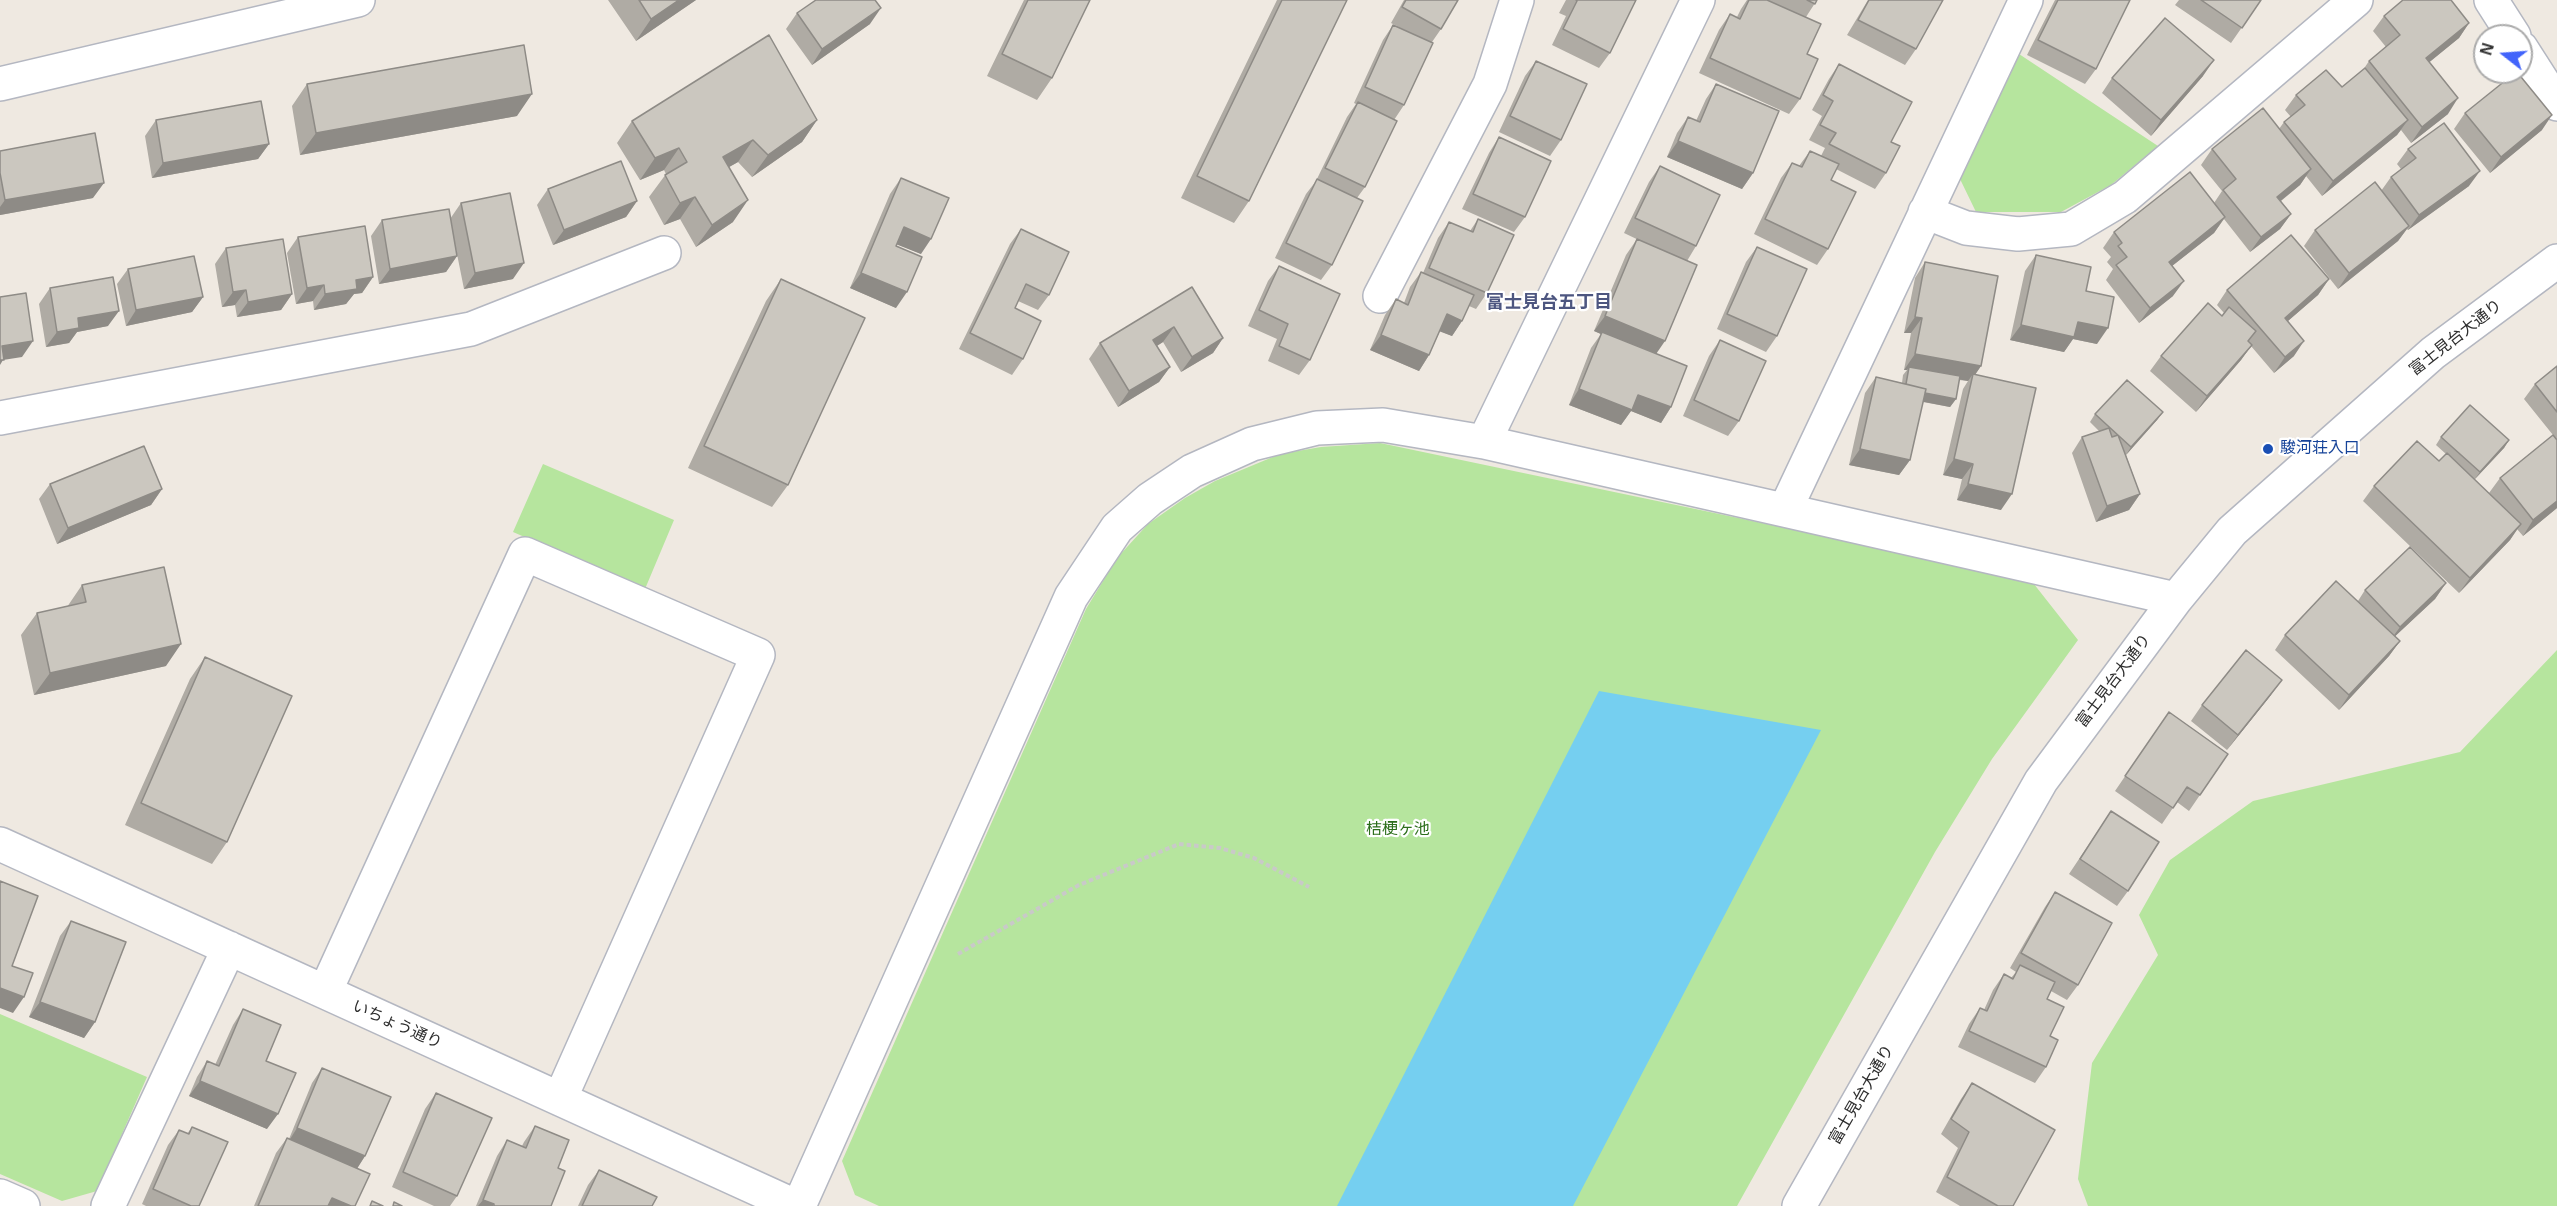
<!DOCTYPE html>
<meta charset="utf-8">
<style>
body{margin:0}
#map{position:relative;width:2557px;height:1206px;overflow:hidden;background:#efe9e1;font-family:Helvetica,sans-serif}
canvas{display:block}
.north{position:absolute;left:2473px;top:24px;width:60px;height:60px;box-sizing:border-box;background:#fff;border:2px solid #ababab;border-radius:50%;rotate:287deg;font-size:16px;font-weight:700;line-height:24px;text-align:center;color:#2e2e2e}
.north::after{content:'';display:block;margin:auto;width:21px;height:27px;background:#4264fb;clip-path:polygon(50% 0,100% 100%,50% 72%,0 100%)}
</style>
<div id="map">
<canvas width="2557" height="1206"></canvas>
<div class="north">N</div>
</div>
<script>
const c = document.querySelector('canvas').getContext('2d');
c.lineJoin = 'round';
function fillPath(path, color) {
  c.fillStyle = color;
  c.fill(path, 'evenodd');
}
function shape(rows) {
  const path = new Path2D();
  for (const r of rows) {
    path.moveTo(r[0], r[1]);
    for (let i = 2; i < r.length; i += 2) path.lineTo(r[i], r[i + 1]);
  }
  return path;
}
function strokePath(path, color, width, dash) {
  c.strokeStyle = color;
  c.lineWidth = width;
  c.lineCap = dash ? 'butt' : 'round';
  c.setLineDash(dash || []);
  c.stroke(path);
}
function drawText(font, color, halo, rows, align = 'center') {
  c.font = font + ' Helvetica,"Noto Sans JP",sans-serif';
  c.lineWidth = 4.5;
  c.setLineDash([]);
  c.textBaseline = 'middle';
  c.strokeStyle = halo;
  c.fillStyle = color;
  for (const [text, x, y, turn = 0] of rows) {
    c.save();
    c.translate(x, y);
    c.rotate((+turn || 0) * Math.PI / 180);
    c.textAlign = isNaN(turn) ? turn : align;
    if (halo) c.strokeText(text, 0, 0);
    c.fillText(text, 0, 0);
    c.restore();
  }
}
fillPath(shape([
 [2019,54,2158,146,2111,185,2061,212,1976,212,1960,179],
 [1380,443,2030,579,2078,640,1992,759,1935,852,1737,1206,879,1206,855,1195,842,1161,1086,609,1117,558,1148,524,1185,498,1215,481,1280,454,1321,447],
 [543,464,674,520,645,589,513,532],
 [2557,650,2557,1206,2088,1206,2078,1179,2092,1063,2158,955,2139,915,2170,860,2253,801,2460,752],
 [0,1014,147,1077,97,1191,62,1201,0,1174]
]), '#b6e59e');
fillPath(shape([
 [1599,691,1821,730,1573,1206,1337,1206]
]), '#75cff0');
const minor = shape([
 [2491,0,2514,36],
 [2521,48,2557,104],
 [0,84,358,0],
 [1925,212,1966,228,2018,234,2071,229,2125,197,2356,0],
 [1380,296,1490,84,1517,0],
 [0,418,471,329,664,253],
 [1484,442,1698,0],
 [1785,510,2026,0],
 [0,844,795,1206],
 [325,992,525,554,758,655,560,1099],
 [0,1196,23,1206],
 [108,1206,229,948],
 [799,1206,1071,597,1117,528,1150,499,1192,471,1252,444,1317,428,1383,425,1484,442,2176,599],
 [1799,1206,2041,781,2176,599,2232,531,2433,353,2557,261]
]);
strokePath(minor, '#b4b7c1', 36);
strokePath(shape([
 [958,954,1079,885,1179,844,1220,848,1254,858,1309,887]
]), '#c9c9c9', 4, [4.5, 3]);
strokePath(minor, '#fff', 33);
fillPath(shape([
 [608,0,696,0,636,41],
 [1024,0,1090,0,1052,78,1037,100,987,76],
 [1277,0,1347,0,1249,201,1234,223,1181,198],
 [1404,0,1458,0,1441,29,1432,42,1404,105,1394,120,1365,187,1357,198,1332,265,1321,280,1275,258,1306,194,1316,181,1347,117,1356,104,1354,103,1383,40,1393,25,1399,27,1391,23],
 [1566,0,1636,0,1610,53,1599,68,1552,45,1566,16,1559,13],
 [1747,0,1817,0,1806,17,1807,54,1800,99,1789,114,1699,73,1719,30,1730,14,1737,17,1741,9],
 [1868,0,1943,0,1916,49,1905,65,1847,35],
 [2055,0,2130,0,2096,69,2085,84,2027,55],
 [2179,0,2261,0,2231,43,2175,5],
 [797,13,870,24,812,65,786,29],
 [2384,16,2469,23,2459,38,2429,62,2448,114,2411,143,2401,130,2397,135,2322,196,2306,176,2300,185,2281,201,2291,214,2280,229,2250,252,2224,219,2214,233,2172,266,2173,296,2139,323,2106,280,2113,269,2107,262,2111,257,2103,248,2114,232,2214,203,2222,191,2201,165,2212,149,2279,129,2284,122,2291,117,2285,110,2296,95,2342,87,2363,70,2369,61,2386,47,2373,31],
 [1536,61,1561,140,1550,156,1499,132,1525,76],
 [1839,64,1891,142,1886,173,1875,189,1836,169,1831,180,1828,249,1817,265,1754,234,1781,178,1792,163,1799,166,1810,151,1821,156,1825,148,1809,140,1822,116,1812,110,1829,79],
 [2203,76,2151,136,2102,93,2112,78],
 [307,84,517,116,300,155,292,106],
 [1716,84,1753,173,1742,189,1667,157,1677,133,1688,117,1696,121,1706,99],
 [2465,113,2542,130,2490,173,2454,129],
 [156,120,269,144,258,159,152,178,145,136],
 [817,120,802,142,752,177,738,162,729,167,733,222,696,247,680,219,664,225,649,197,666,174,664,170,640,180,617,143,632,121],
 [1499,137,1525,217,1514,232,1462,209,1489,153],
 [2408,149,2469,186,2408,230,2407,229,2398,241,2338,289,2304,246,2315,230,2381,191,2391,177,2401,169,2397,164],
 [0,151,93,198,0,215],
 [1660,166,1696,246,1687,261,1656,354,1671,407,1661,423,1631,411,1621,425,1569,405,1591,348,1601,334,1594,331,1626,255,1637,239,1645,243,1624,233,1649,182],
 [901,178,921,254,897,244,896,246,896,308,850,288,890,194],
 [548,189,637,201,626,217,553,245,537,205],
 [461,203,513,279,464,289,452,229,457,256,446,272,379,284,371,236,382,220,450,219],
 [1478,219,1487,293,1476,309,1469,306,1462,321,1452,336,1440,331,1429,355,1419,371,1370,350,1385,315,1396,299,1404,303,1410,287,1421,272,1423,273,1438,238,1449,222,1470,231],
 [1021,229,1049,295,1038,310,1018,301,1015,308,1023,359,1012,375,959,349,1010,244],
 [298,237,373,277,362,293,354,294,346,304,314,310,313,301,296,304,287,253],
 [1757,247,1777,336,1766,352,1717,329,1746,262],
 [226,248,292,294,281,310,237,317,235,305,222,307,215,264],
 [2036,255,2086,291,2097,344,2073,339,2064,352,2010,340,2025,271],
 [1925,262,1981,366,1975,374,2001,510,1957,500,1962,479,1943,475,1963,389,1968,381,1959,380,1956,399,1950,407,1923,402,1910,460,1899,475,1849,465,1865,393,1876,377,1902,383,1903,375,1907,370,1904,370,1911,333,1904,333,1915,278],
 [1279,266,1310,360,1299,375,1268,361,1277,339,1248,326,1268,281],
 [128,269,203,297,192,312,126,326,117,284],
 [781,279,788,485,772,507,688,468,766,301],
 [2329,279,2318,295,2288,321,2294,356,2274,373,2251,346,2241,360,2196,412,2150,371,2161,356,2222,316,2224,313,2217,305,2227,290],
 [1192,287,1223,338,1213,353,1181,372,1163,342,1157,346,1170,367,1159,382,1118,407,1089,359,1100,343],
 [50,288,108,326,77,332,69,343,46,347,39,304],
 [1720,340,1739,421,1728,436,1683,416,1709,356],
 [2557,366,2557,508,2523,536,2517,529,2510,540,2459,593,2363,501,2374,486,2439,461,2446,454,2436,445,2441,437,2509,440,2504,448,2474,480,2489,493,2500,478,2553,435,2524,399,2535,384],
 [2163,412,2157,420,2126,455,2140,494,2129,510,2096,522,2072,453,2082,437,2099,431,2090,422,2095,414],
 [50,484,162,489,151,505,57,544,39,499],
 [2446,583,2435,599,2395,636,2400,641,2389,656,2339,710,2275,650,2285,635,2358,601,2365,590],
 [82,585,166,666,34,695,21,635,37,613,67,607],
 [205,657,227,842,212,864,125,825,190,679],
 [2271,695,2227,750,2191,721,2202,705],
 [2169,712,2228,754,2189,811,2177,802,2162,824,2115,791],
 [2111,811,2128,891,2117,906,2069,874],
 [2055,892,2078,985,2067,1000,2051,991,2047,999,2050,1036,2046,1067,2035,1083,1958,1047,1969,1024,1980,1008,1984,1010,1993,990,2004,974,2011,978,2016,972,2010,968,2045,907],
 [71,921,95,1022,84,1038,29,1017,60,936],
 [243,1009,266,1061,267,1129,189,1096,197,1077,207,1061,215,1065,233,1025],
 [322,1068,365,1156,357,1168,355,1206,254,1206,276,1153,287,1138,289,1139,312,1083],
 [1972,1083,2013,1206,1960,1206,1936,1192,1958,1148,1941,1134,1961,1099],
 [436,1093,457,1196,450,1206,434,1206,392,1187,425,1109],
 [535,1126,558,1168,551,1206,476,1206,497,1156,507,1140,522,1146,524,1142],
 [192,1127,199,1206,146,1206,142,1204,168,1145,179,1130,187,1134],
 [599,1170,652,1206,578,1206,588,1185]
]), '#afaba4');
fillPath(shape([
 [679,0,696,0,636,41,651,19],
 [881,8,870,24,812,65,822,49],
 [2469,23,2459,38,2415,74,2426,58],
 [2214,60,2203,76,2151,136,2161,120],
 [532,94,517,116,300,155,316,133],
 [2458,98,2448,114,2411,143,2422,127],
 [2552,115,2542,130,2490,173,2501,157],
 [817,120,802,142,752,177,768,155],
 [2408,120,2397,135,2322,196,2333,181],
 [753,140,738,162,708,179,723,157],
 [1678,141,1753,173,1742,189,1667,157],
 [269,144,258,159,152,178,163,163],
 [679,148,664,170,640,180,655,158],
 [2311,169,2300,185,2267,212,2277,197],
 [2480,171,2469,186,2408,230,2419,215],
 [104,183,93,198,0,215,0,207,5,200],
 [695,197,680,219,664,225,680,203],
 [748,200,733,222,696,247,712,225],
 [637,201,626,217,553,245,564,230],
 [2291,214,2280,229,2250,252,2261,237],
 [2225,217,2214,233,2158,277,2169,262],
 [2409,226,2398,241,2338,289,2349,273],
 [904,227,931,239,921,254,893,243],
 [457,256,446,272,379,284,390,269],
 [524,263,513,279,464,289,475,273],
 [861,273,907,292,896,308,850,288],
 [373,277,362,293,354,294,346,304,314,310,325,294,356,280],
 [2329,279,2318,295,2274,333,2285,318],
 [2184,281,2173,296,2139,323,2150,308],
 [324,285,313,301,296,304,307,288],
 [246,290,235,305,222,307,233,292],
 [292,294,281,310,237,317,248,302],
 [203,297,192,312,126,326,136,310],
 [119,311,108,326,77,332,69,343,46,347,57,332,78,318],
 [1447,314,1462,321,1452,336,1436,330],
 [1605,316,1665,341,1654,357,1594,331],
 [1915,317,1922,318,1911,333,1904,333],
 [2078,322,2108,328,2097,344,2073,339,2064,352,2010,340,2021,325],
 [1174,327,1163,342,1142,355,1153,340],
 [1381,335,1429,355,1419,371,1370,350],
 [1223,338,1213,353,1181,372,1192,357],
 [33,341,22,357,3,360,0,365,0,349,2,346],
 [2304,341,2294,356,2274,373,2285,357],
 [2252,345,2241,360,2196,412,2207,396],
 [1915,354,1981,366,1973,378,1973,374,1968,381,1908,370,1909,367,1907,370,1904,370],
 [1170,367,1159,382,1118,407,1129,391],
 [1579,389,1638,395,1671,407,1661,423,1631,411,1621,425,1569,405],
 [1905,389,1956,399,1950,407,1899,397],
 [2163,412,2157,420,2126,455,2131,447],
 [2509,440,2504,448,2474,480,2480,472],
 [1860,449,1910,460,1899,475,1849,465],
 [1954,459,1973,464,1962,479,1943,475],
 [1968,484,2012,494,2001,510,1957,500],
 [162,489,151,505,57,544,68,528],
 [2140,494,2129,510,2096,522,2107,506],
 [2557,501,2557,508,2523,536,2533,520],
 [2521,524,2510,540,2459,593,2470,578],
 [2446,583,2435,599,2389,642,2400,627],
 [2400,641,2389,656,2339,710,2349,695],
 [181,644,166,666,34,695,50,673],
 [2282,680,2271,695,2227,750,2238,735],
 [0,988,24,997,13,1013,0,1008],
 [40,1002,95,1022,84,1038,29,1017],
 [200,1081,278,1114,267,1129,189,1096],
 [297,1128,365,1156,355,1172,287,1144],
 [332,1198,351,1206,326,1206],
 [483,1200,494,1204,493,1206,478,1206]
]), '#8e8b86');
const building = shape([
 [639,0,679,0,651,19,639,0],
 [816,0,875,0,881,8,822,49,797,13,816,0],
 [1028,0,1090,0,1052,78,1002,54,1028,0],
 [1282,0,1347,0,1249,201,1197,176,1282,0],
 [1406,0,1458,0,1441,29,1402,7,1406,0],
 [1576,0,1636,0,1610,53,1563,29,1577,1,1576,0],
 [1749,0,1767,0,1821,24,1807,54,1818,59,1800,99,1710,58,1730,14,1740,19,1749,0],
 [1807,0,1817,0,1815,4,1807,0],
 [1869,0,1943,0,1916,49,1858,20,1869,0],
 [2058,0,2130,0,2096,69,2038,40,2058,0],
 [2201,0,2261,0,2242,28,2201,0],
 [2403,0,2451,0,2469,23,2426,58,2458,98,2422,127,2369,61,2400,35,2384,16,2403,0],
 [2165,18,2214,60,2161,120,2112,78,2165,18],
 [1393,25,1433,43,1404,105,1365,87,1393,25],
 [769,35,817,120,768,155,753,140,723,157,748,200,712,225,695,197,680,203,665,175,687,162,679,148,655,158,632,121,769,35],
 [524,45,532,94,316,133,307,84,524,45],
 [1536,61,1587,84,1561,140,1510,116,1536,61],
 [1839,64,1912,102,1891,142,1900,146,1886,173,1829,144,1836,133,1820,125,1833,101,1823,95,1839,64],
 [2365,68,2408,120,2333,181,2284,122,2305,105,2296,95,2326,70,2342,87,2365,68],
 [2516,72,2517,72,2552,115,2501,157,2465,113,2516,72],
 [1716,84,1779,111,1753,173,1678,141,1688,117,1700,122,1716,84],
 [261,101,269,144,163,163,156,120,261,101],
 [1358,102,1397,121,1365,187,1325,168,1358,102],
 [2263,108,2311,169,2277,197,2291,214,2261,237,2223,190,2236,179,2212,149,2263,108],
 [2444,123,2480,171,2419,215,2391,177,2416,158,2408,149,2444,123],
 [95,133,104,183,5,200,0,173,0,151,95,133],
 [1499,137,1551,161,1525,217,1473,194,1499,137],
 [1810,151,1839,164,1831,180,1856,192,1828,249,1765,219,1792,163,1802,167,1810,151],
 [621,161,637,201,564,230,548,189,621,161],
 [1660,166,1720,195,1696,246,1635,218,1660,166],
 [2190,172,2225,217,2169,262,2184,281,2150,308,2116,265,2127,257,2118,246,2122,243,2114,232,2190,172],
 [901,178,949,198,931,239,904,227,896,246,922,257,907,292,861,273,901,178],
 [1317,179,1363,201,1332,265,1286,243,1317,179],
 [2375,182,2409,226,2349,273,2315,230,2375,182],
 [510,193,524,263,475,273,461,203,510,193],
 [449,209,457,256,390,269,382,220,449,209],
 [1478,219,1514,235,1487,293,1429,268,1449,222,1473,232,1478,219],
 [365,226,373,277,356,280,357,289,325,294,324,285,307,288,298,237,365,226],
 [1021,229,1069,252,1049,295,1026,284,1015,308,1041,321,1023,359,970,333,1021,229],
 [2291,235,2329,279,2285,318,2304,341,2285,357,2227,290,2291,235],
 [283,239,292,294,248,302,246,290,233,292,226,248,283,239],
 [1637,239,1697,265,1665,341,1605,316,1637,239],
 [1757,247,1807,269,1777,336,1727,314,1757,247],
 [2036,255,2091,267,2086,291,2114,297,2108,328,2078,322,2074,337,2021,325,2036,255],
 [194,256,203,297,136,310,128,269,194,256],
 [1925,262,1998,276,1981,366,1915,354,1922,318,1915,317,1925,262],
 [1279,266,1340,294,1310,360,1279,346,1288,324,1259,310,1279,266],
 [1421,272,1474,295,1462,321,1447,314,1429,355,1381,335,1396,299,1408,305,1421,272],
 [113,277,119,311,78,318,79,328,57,332,50,288,113,277],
 [781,279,865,318,788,485,704,446,781,279],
 [1192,287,1223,338,1192,357,1174,327,1153,340,1170,367,1129,391,1100,343,1192,287],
 [26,293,33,341,2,346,4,360,0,360,0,297,26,293],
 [2208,303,2222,316,2229,307,2256,331,2248,341,2252,345,2207,396,2161,356,2208,303],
 [1602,332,1687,366,1671,407,1638,395,1632,410,1579,389,1602,332],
 [1720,340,1766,361,1739,421,1694,400,1720,340],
 [2557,366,2557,412,2535,384,2557,366],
 [1909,367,1960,376,1956,399,1925,393,1926,389,1906,384,1909,367],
 [1973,374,2036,388,2012,494,1968,484,1973,464,1954,459,1973,374],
 [1876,377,1926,389,1910,460,1860,449,1876,377],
 [2127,380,2163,412,2131,447,2095,414,2127,380],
 [2470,405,2509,440,2480,472,2441,437,2470,405],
 [2109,428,2112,437,2118,435,2140,494,2107,506,2082,437,2109,428],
 [2553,435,2557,440,2557,501,2533,520,2500,478,2553,435],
 [2417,441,2439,461,2447,453,2521,524,2470,578,2374,486,2417,441],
 [144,446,162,489,68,528,50,484,144,446],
 [2410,547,2446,583,2400,627,2365,590,2410,547],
 [164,567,181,644,50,673,37,613,86,602,82,585,164,567],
 [2336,581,2400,641,2349,695,2285,635,2336,581],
 [2246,650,2282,680,2238,735,2202,705,2246,650],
 [205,657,292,696,227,842,141,803,205,657],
 [2169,712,2228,754,2200,795,2187,787,2173,808,2125,776,2169,712],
 [2111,811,2159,842,2128,891,2080,859,2111,811],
 [0,881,38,896,12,966,33,973,24,997,0,988,0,881],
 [2055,892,2112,923,2078,985,2021,953,2055,892],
 [71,921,126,942,95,1022,40,1002,71,921],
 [2020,965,2055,982,2047,999,2064,1007,2050,1036,2058,1040,2046,1067,1969,1031,1980,1008,1987,1011,2004,974,2013,979,2020,965],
 [243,1009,281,1025,266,1061,296,1073,278,1114,200,1081,207,1061,219,1066,243,1009],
 [322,1068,391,1097,365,1156,297,1128,322,1068],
 [1972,1083,2055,1130,2013,1206,1998,1206,1947,1177,1969,1132,1951,1119,1972,1083],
 [436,1093,492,1118,457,1196,403,1172,436,1093],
 [535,1126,569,1140,558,1168,565,1171,551,1206,494,1206,494,1204,483,1200,507,1140,526,1148,535,1126],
 [192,1127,228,1142,199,1206,191,1206,153,1189,179,1130,189,1134,192,1127],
 [287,1138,370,1174,355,1206,351,1206,332,1198,328,1206,258,1206,287,1138],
 [599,1170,657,1197,652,1206,582,1206,599,1170],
 [372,1201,383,1206,370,1206,372,1201],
 [394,1202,402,1206,393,1206,394,1202]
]);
fillPath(building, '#cbc7bf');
strokePath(building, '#8e8b86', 1.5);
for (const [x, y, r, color] of [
 [2268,449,6,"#1a4fb4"]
]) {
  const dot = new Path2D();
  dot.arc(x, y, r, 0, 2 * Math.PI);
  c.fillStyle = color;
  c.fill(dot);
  strokePath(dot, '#fff', 2);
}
drawText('16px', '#2e2e2e', '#fff', [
 ["富士見台大通り",2456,338,-38],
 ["富士見台大通り",2114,681,-53],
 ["いちょう通り",397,1025,24],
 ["富士見台大通り",1862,1095,-60]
]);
drawText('16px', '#164399', '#fff', [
 ["駿河荘入口",2280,449]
], 'left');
drawText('16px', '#2c6e1b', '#fff', [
 ["桔梗ヶ池",1398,830]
]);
drawText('bold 18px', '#4d5680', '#fff', [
 ["富士見台五丁目",1549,303]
]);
</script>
